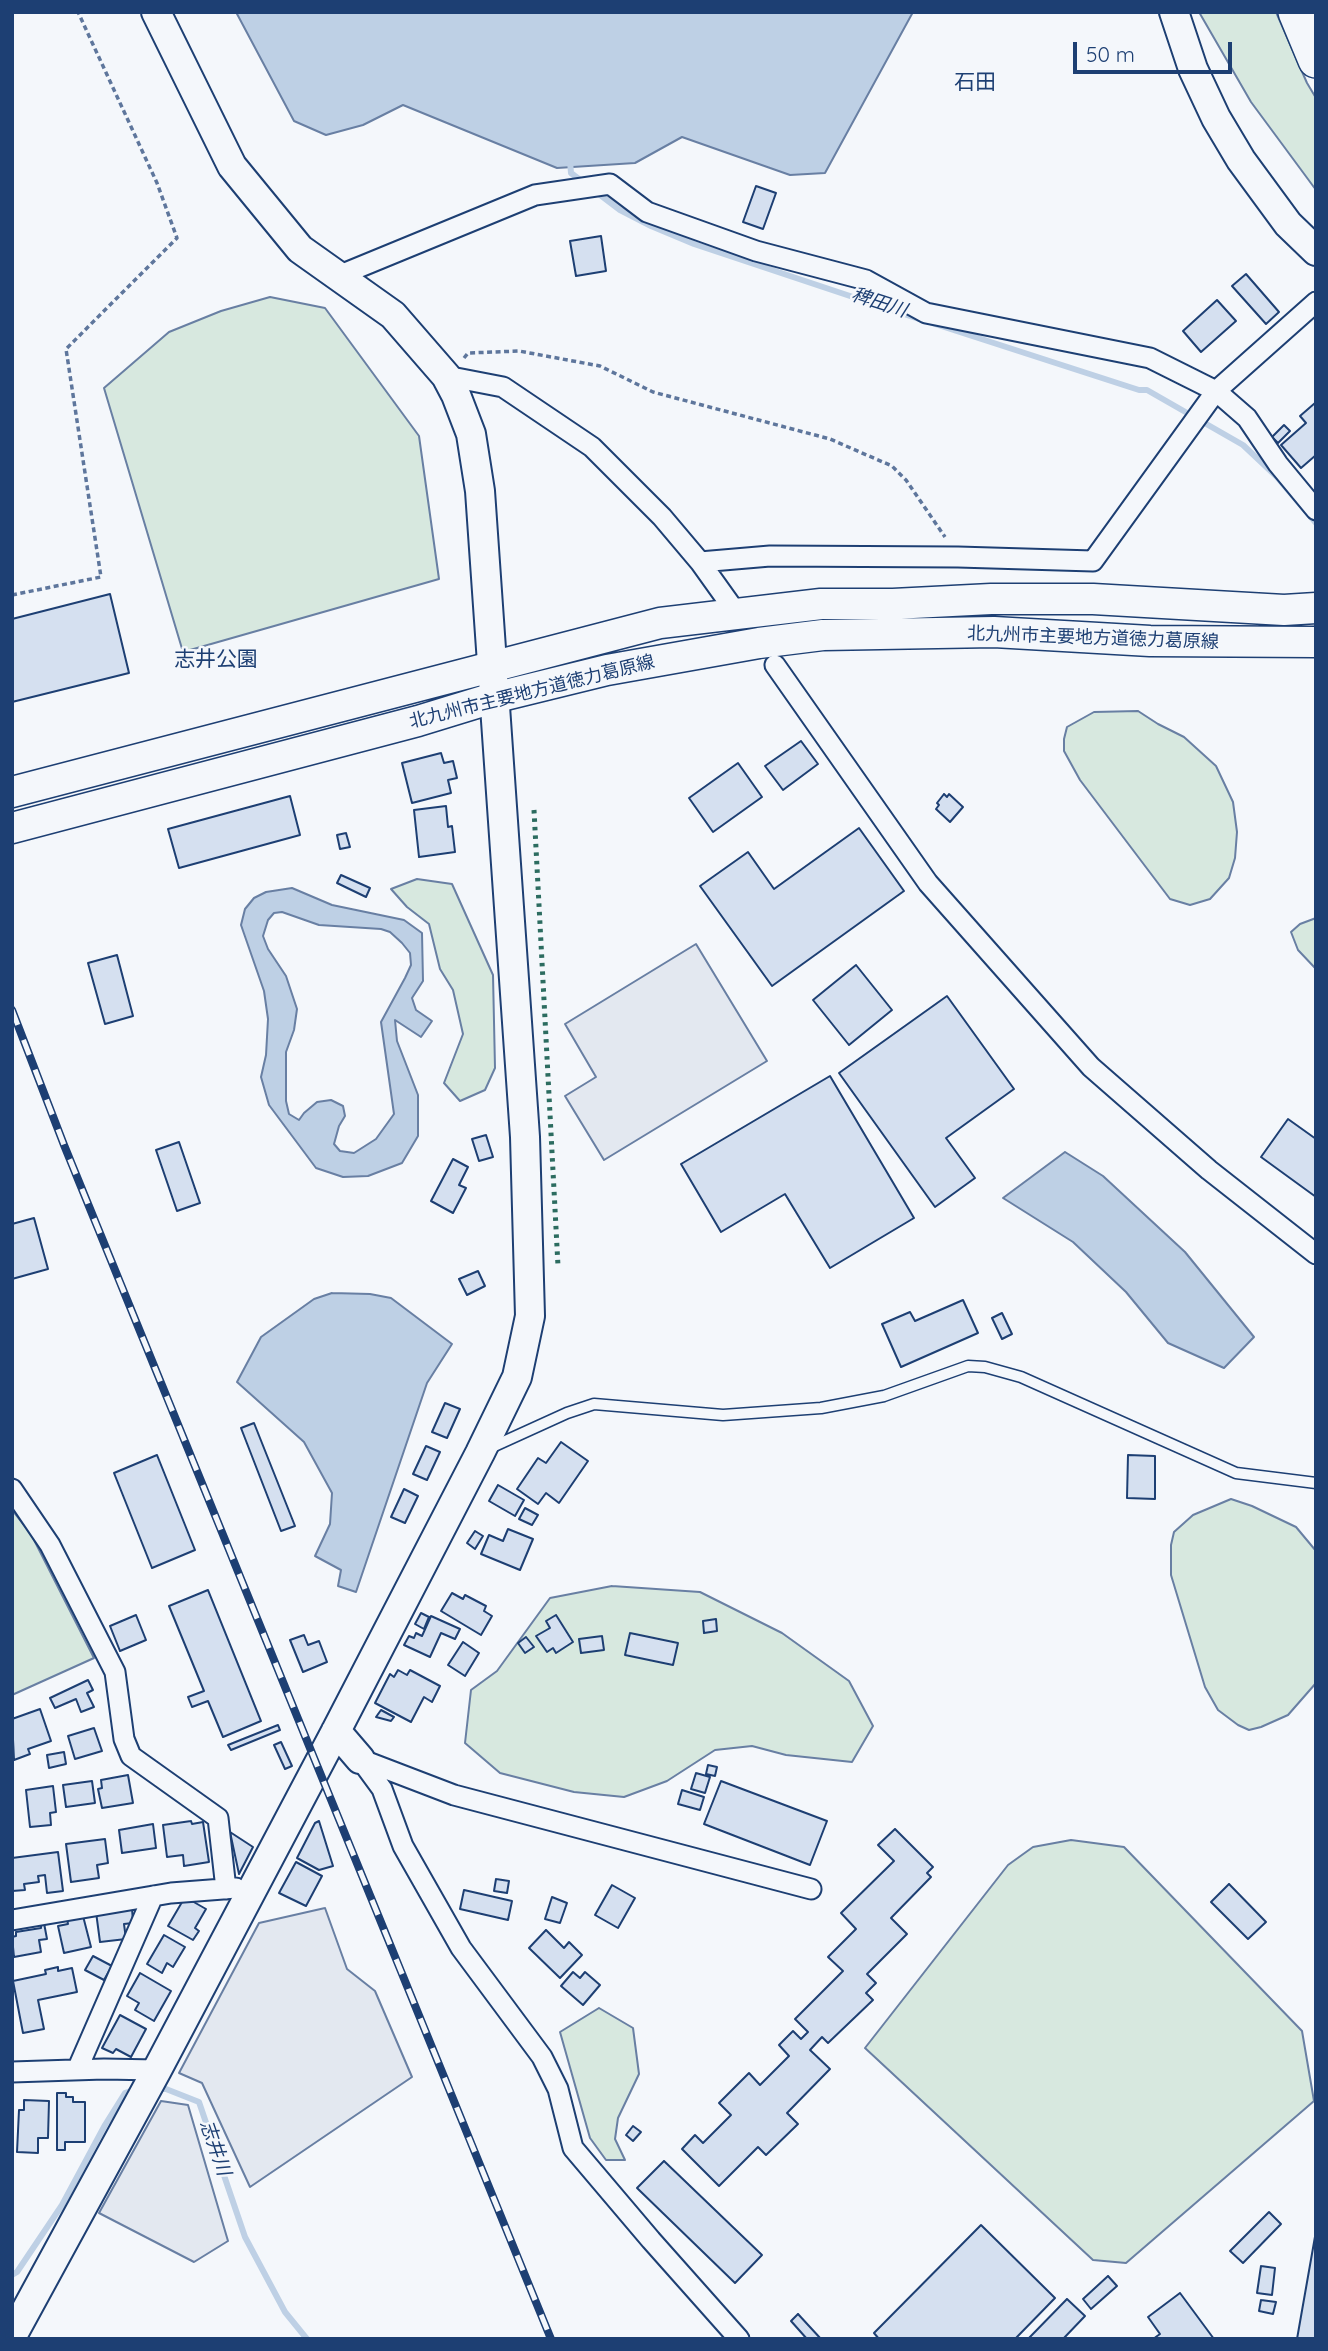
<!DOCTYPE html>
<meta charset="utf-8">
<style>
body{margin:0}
#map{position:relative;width:1328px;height:2351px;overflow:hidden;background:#f4f7fb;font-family:Quicksand,sans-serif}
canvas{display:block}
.frame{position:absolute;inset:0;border:14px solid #1d3f73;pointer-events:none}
.scale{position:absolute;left:1073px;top:42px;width:159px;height:32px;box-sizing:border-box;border:4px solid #1d3f73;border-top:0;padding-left:9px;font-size:21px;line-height:24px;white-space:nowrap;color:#1d3f73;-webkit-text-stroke:5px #f4f7fb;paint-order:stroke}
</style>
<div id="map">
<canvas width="1328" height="2351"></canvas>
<div class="frame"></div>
<div class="scale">50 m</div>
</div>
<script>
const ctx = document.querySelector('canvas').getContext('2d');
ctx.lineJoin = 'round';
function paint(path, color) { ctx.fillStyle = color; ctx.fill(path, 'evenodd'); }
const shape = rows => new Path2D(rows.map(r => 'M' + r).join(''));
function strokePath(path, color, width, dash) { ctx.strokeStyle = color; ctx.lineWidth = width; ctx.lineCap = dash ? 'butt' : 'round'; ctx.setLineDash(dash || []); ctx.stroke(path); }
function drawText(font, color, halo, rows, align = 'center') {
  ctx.font = font + ' Quicksand,"Noto Sans JP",sans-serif'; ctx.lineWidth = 5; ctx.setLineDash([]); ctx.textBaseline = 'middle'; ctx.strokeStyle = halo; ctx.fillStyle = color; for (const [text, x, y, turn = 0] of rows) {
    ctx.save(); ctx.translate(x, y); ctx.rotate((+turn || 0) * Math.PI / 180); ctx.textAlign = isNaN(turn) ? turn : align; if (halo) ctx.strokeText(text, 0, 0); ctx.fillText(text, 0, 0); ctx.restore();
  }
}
const green = shape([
 [1199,12,1276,12,1307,83,1316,98,1316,190,1251,102,1199,12],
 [270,297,325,308,419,436,439,579,183,652,104,388,169,332,221,311,270,297],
 [1138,711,1158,724,1184,737,1216,766,1233,802,1237,832,1235,858,1229,878,1210,899,1190,905,1170,899,1080,780,1064,751,1064,739,1067,727,1094,712,1138,711],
 [417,879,452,884,493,975,495,1068,485,1090,460,1101,444,1083,463,1034,453,990,440,969,429,924,407,907,391,889,417,879],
 [1316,918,1316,969,1298,950,1291,932,1300,924,1316,918],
 [1231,1499,1252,1506,1296,1527,1316,1551,1316,1683,1288,1715,1261,1727,1249,1730,1238,1725,1218,1710,1205,1687,1171,1575,1171,1545,1174,1532,1193,1515,1231,1499],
 [12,1510,31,1534,94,1658,12,1695,12,1510],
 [612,1586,700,1592,782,1633,849,1681,873,1726,852,1762,786,1755,752,1746,715,1750,667,1781,624,1797,574,1792,500,1773,465,1743,471,1690,497,1671,550,1598,612,1586],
 [1071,1840,1124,1847,1302,2031,1314,2101,1126,2263,1093,2260,865,2048,1008,1865,1033,1847,1071,1840],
 [599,2008,633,2028,639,2074,618,2118,615,2139,625,2160,606,2160,590,2138,560,2032,599,2008]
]);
paint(green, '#d7e8df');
strokePath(green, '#687fa3', 2);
const parking = shape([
 [696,944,767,1061,604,1160,565,1096,596,1077,565,1024,696,944],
 [325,1908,347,1969,375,1991,412,2077,250,2187,202,2083,179,2073,259,1923,325,1908],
 [161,2101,188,2105,228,2241,194,2262,99,2213,161,2101]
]);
paint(parking, '#e3e8f0');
strokePath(parking, '#687fa3', 2);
const water = shape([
 [236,12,913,12,825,173,790,175,682,137,635,163,557,168,403,105,363,125,326,135,294,121,236,12],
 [292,888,332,905,404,920,422,933,423,981,412,998,416,1010,432,1021,421,1037,395,1020,397,1041,418,1095,418,1136,402,1163,368,1176,343,1177,316,1168,269,1105,261,1077,266,1055,268,1019,264,991,241,925,245,909,254,898,266,892,292,888],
 [282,912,319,925,381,929,390,932,402,943,410,953,411,965,405,978,381,1022,394,1114,376,1139,354,1153,340,1151,334,1144,339,1126,345,1116,343,1106,331,1100,317,1102,304,1113,299,1120,289,1114,286,1101,286,1052,294,1030,297,1009,286,976,268,949,263,936,268,920,274,913,282,912],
 [1065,1152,1103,1176,1185,1252,1254,1337,1224,1368,1168,1343,1126,1292,1073,1242,1003,1198,1065,1152],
 [332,1293,370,1294,391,1298,452,1344,427,1383,356,1592,338,1586,341,1570,315,1556,330,1524,332,1493,304,1442,237,1382,261,1337,314,1299,332,1293]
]);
paint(water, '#bed0e5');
strokePath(water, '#687fa3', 2);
strokePath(shape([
 [570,161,571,173,584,183],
 [595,191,620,210,651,226,694,244,919,319],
 [932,323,1139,390,1147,390,1243,445,1277,477,1316,523],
 [154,2089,166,2089,199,2102,245,2237,285,2312,307,2339],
 [12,2275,17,2272,62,2205,105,2125,125,2093,136,2089]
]), '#bed0e5', 6);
const building = shape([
 [756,186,776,193,763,229,743,222,756,186],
 [601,236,606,271,576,276,570,241,601,236],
 [1246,274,1279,312,1266,324,1232,286,1246,274],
 [1217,300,1236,321,1201,352,1183,331,1217,300],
 [1315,403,1316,455,1301,468,1281,445,1306,423,1300,416,1315,403],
 [1284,425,1290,431,1278,443,1272,437,1284,425],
 [110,594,129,673,12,702,12,619,110,594],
 [801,741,818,764,783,790,765,766,801,741],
 [441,753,444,763,453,761,457,778,448,780,451,793,412,803,402,763,441,753],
 [738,763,762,797,713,832,689,798,738,763],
 [944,794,947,797,949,794,963,807,950,822,936,809,939,805,937,803,944,794],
 [290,796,300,835,179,868,168,829,290,796],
 [446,806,448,827,452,826,455,852,419,857,414,810,446,806],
 [859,828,904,891,772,986,700,886,748,852,774,889,859,828],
 [346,833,350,847,340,849,337,835,346,833],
 [341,875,370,888,366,897,337,883,341,875],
 [117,955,133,1016,105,1024,88,963,117,955],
 [856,965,892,1010,849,1045,813,1000,856,965],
 [947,996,1014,1089,946,1138,975,1178,935,1207,839,1073,947,996],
 [830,1076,914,1218,830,1268,785,1194,721,1232,681,1164,830,1076],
 [1288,1119,1316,1139,1316,1197,1261,1157,1288,1119],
 [486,1135,493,1157,479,1161,472,1139,486,1135],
 [179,1142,200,1203,177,1211,156,1150,179,1142],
 [453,1159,468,1167,459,1185,466,1188,453,1213,431,1201,453,1159],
 [34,1218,48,1269,12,1279,12,1224,34,1218],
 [478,1271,485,1286,467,1295,459,1279,478,1271],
 [963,1300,978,1333,901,1367,882,1324,910,1312,915,1321,963,1300],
 [1002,1313,1012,1334,1002,1339,992,1318,1002,1313],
 [445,1403,460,1409,447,1438,432,1432,445,1403],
 [254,1423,295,1526,281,1531,241,1428,254,1423],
 [561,1442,588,1461,559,1503,546,1493,538,1504,517,1489,538,1458,546,1463,561,1442],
 [426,1446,440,1452,427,1480,413,1474,426,1446],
 [157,1455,195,1550,152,1568,114,1473,157,1455],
 [1128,1455,1155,1456,1155,1499,1127,1498,1128,1455],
 [498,1485,524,1500,515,1516,489,1501,498,1485],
 [404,1489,418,1496,405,1523,391,1517,404,1489],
 [525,1508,538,1515,532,1525,519,1519,525,1508],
 [508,1529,533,1539,520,1570,481,1554,489,1535,503,1541,508,1529],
 [475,1531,483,1536,475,1549,467,1543,475,1531],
 [208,1590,261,1721,223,1737,208,1701,192,1707,188,1697,204,1691,169,1606,208,1590],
 [452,1593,463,1599,465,1595,486,1606,484,1611,492,1616,481,1635,441,1611,452,1593],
 [421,1613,429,1617,424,1629,415,1624,421,1613],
 [136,1615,146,1640,120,1651,110,1626,136,1615],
 [556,1615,573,1642,556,1653,553,1648,547,1652,536,1636,550,1628,546,1621,556,1615],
 [431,1616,460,1629,455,1639,441,1633,430,1657,404,1645,409,1636,414,1638,416,1633,422,1636,431,1616],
 [716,1619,717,1631,704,1633,703,1621,716,1619],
 [630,1633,678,1643,673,1665,625,1655,630,1633],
 [304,1635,308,1645,319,1641,327,1662,303,1672,290,1640,304,1635],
 [602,1636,604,1650,581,1653,579,1639,602,1636],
 [526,1637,534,1647,525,1653,518,1643,526,1637],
 [463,1642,479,1653,465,1676,448,1665,463,1642],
 [398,1670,407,1675,410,1670,440,1686,432,1702,424,1697,411,1722,375,1703,390,1674,394,1677,398,1670],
 [88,1680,93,1690,87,1693,94,1707,81,1712,76,1699,55,1708,50,1698,88,1680],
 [40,1709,51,1741,28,1749,30,1754,14,1760,12,1719,40,1709],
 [381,1710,394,1717,391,1721,376,1717,381,1710],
 [278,1725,280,1730,231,1750,228,1745,278,1725],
 [94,1728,102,1751,75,1759,68,1736,94,1728],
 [281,1742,292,1766,285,1769,274,1745,281,1742],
 [64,1752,66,1764,49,1768,47,1755,64,1752],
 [708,1765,717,1767,715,1776,706,1774,708,1765],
 [696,1773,710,1777,705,1793,691,1789,696,1773],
 [128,1775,133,1803,102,1808,98,1789,102,1788,101,1780,128,1775],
 [92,1781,95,1803,66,1807,63,1785,92,1781],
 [721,1781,827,1821,810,1865,704,1824,721,1781],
 [53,1786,56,1812,50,1813,51,1825,30,1827,26,1790,53,1786],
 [682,1790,704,1797,700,1810,678,1804,682,1790],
 [191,1821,192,1824,203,1822,209,1862,184,1866,183,1855,167,1857,163,1825,191,1821],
 [319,1821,333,1866,319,1870,297,1858,315,1823,319,1821],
 [153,1824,156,1848,122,1853,119,1830,153,1824],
 [895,1829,933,1867,927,1873,931,1877,891,1918,907,1934,867,1974,876,1983,866,1993,873,2000,828,2043,822,2037,810,2050,830,2069,787,2113,798,2124,766,2155,758,2147,719,2186,682,2149,695,2135,703,2143,731,2115,719,2103,749,2073,760,2085,789,2056,779,2045,793,2031,801,2039,808,2032,795,2019,843,1971,828,1957,856,1929,841,1913,894,1861,878,1845,895,1829],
 [230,1832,253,1847,239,1874,230,1832],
 [105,1839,108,1863,97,1865,99,1878,71,1882,66,1844,105,1839],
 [58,1852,63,1891,47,1893,45,1875,38,1876,39,1882,24,1884,25,1890,12,1891,12,1858,58,1852],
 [296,1862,322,1876,306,1906,279,1893,296,1862],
 [496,1879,509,1881,507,1893,494,1891,496,1879],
 [1229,1884,1266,1922,1248,1939,1211,1902,1229,1884],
 [612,1885,635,1898,618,1928,595,1915,612,1885],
 [464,1890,512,1901,508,1920,460,1909,464,1890],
 [185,1897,206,1909,195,1928,199,1931,193,1940,168,1926,185,1897],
 [552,1897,567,1903,560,1923,545,1919,552,1897],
 [132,1908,133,1923,124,1924,126,1939,100,1942,96,1912,132,1908],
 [83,1916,91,1947,64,1953,58,1926,68,1924,67,1919,83,1916],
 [44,1923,47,1939,39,1940,41,1952,14,1957,12,1937,16,1936,16,1932,41,1928,41,1924,44,1923],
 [546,1930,564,1948,569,1942,582,1955,560,1978,529,1948,546,1930],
 [164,1935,185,1947,173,1967,167,1963,162,1973,147,1964,164,1935],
 [93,1956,112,1966,104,1980,85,1970,93,1956],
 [58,1967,58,1971,72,1968,77,1992,38,2000,44,2029,23,2033,13,1981,46,1974,45,1970,58,1967],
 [573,1972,580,1978,585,1972,600,1985,583,2005,561,1986,573,1972],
 [140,1973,171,1991,154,2021,135,2010,139,2003,127,1996,140,1973],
 [120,2015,146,2029,131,2057,116,2049,113,2053,102,2048,120,2015],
 [57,2093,66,2093,66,2097,73,2097,73,2102,85,2102,85,2142,65,2142,65,2150,57,2150,57,2093],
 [24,2100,49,2101,48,2138,38,2138,38,2153,17,2152,19,2110,24,2110,24,2100],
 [633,2126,641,2132,633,2141,626,2135,633,2126],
 [664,2161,762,2255,735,2283,637,2188,664,2161],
 [1269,2212,1281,2224,1243,2263,1230,2251,1269,2212],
 [981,2225,1055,2298,1015,2339,879,2339,874,2333,981,2225],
 [1316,2231,1316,2339,1297,2339,1316,2231],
 [1261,2266,1275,2268,1272,2295,1257,2293,1261,2266],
 [1108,2276,1117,2286,1091,2309,1083,2299,1108,2276],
 [1180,2293,1214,2339,1153,2339,1160,2334,1148,2317,1180,2293],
 [1067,2299,1085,2316,1063,2339,1028,2339,1067,2299],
 [1261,2300,1276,2302,1273,2314,1259,2311,1261,2300],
 [798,2314,821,2339,807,2339,791,2321,798,2314]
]);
paint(building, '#d5e0f0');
strokePath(building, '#1d3f73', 2);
const lane = shape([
 [490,1448,567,1413,594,1404,723,1415,821,1408,884,1396,968,1366,985,1367,1021,1377,1236,1473,1316,1483]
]);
const street = shape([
 [338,276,535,195,610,184,647,212,756,251,866,280,926,313,1150,358,1216,391,1247,418,1278,464,1316,510],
 [446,376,503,387,592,447,662,517,700,562,730,604],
 [700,562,770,556,958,557,1093,561,1216,391,1316,302],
 [775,665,928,883,1091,1067,1209,1170,1316,1254],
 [12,1489,50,1545,115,1672,124,1739,131,1756,218,1818,226,1889],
 [360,1759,382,1789,403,1846,461,1948,542,2057,558,2089,573,2148,651,2240,739,2339],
 [360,1759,454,1795,811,1889],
 [12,1920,171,1893,236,1888],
 [77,2070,153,1896],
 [12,2072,104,2069,157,2070]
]);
const secondary = shape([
 [1174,12,1193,69,1216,118,1241,160,1288,224,1316,251],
 [336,1731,360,1759],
 [12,2336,157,2070,336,1731,480,1453,517,1377,530,1316,525,1137,480,491,471,434,456,395,446,376,393,315,300,249,232,166,156,12]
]);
const primary = shape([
 [12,792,660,623,821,604,893,604,991,599,1093,599,1284,610,1316,608],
 [12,828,418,721,493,698,607,670,759,643,823,635,994,632,1150,641,1316,642]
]);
const highway = shape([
 [1296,12,1316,60]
]);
strokePath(lane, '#1d3f73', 13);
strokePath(street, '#1d3f73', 23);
strokePath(secondary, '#1d3f73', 32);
strokePath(primary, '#1d3f73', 33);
strokePath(highway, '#1d3f73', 38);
strokePath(shape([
 [464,358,468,353,519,351,600,366,653,392,830,439,892,466,906,480,945,537],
 [12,595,101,577,66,349,177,238,157,183,78,12]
]), '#5e769c', 3.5, [5, 3.5]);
strokePath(lane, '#f4f7fb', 10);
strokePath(street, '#f4f7fb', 19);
strokePath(secondary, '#f4f7fb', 28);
strokePath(primary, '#f4f7fb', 30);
strokePath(highway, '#f4f7fb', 35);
const rail = shape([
 [12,1010,64,1145,551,2339]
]);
strokePath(rail, '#1d3f73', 8);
strokePath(rail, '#f4f7fb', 5, [16]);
strokePath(shape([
 [534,810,558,1266]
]), '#2c6c60', 5, [3.5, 5]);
drawText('18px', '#1d3f73', '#f4f7fb', [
 ["北九州市主要地方道徳力葛原線",1093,638,2],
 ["北九州市主要地方道徳力葛原線",532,692,-14]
]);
drawText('italic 19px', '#1d3f73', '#f4f7fb', [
 ["稗田川",879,303,18],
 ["志井川",215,2148,71]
]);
drawText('21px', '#1d3f73', '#f4f7fb', [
 ["石田",975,83],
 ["志井公園",216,660]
]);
</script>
